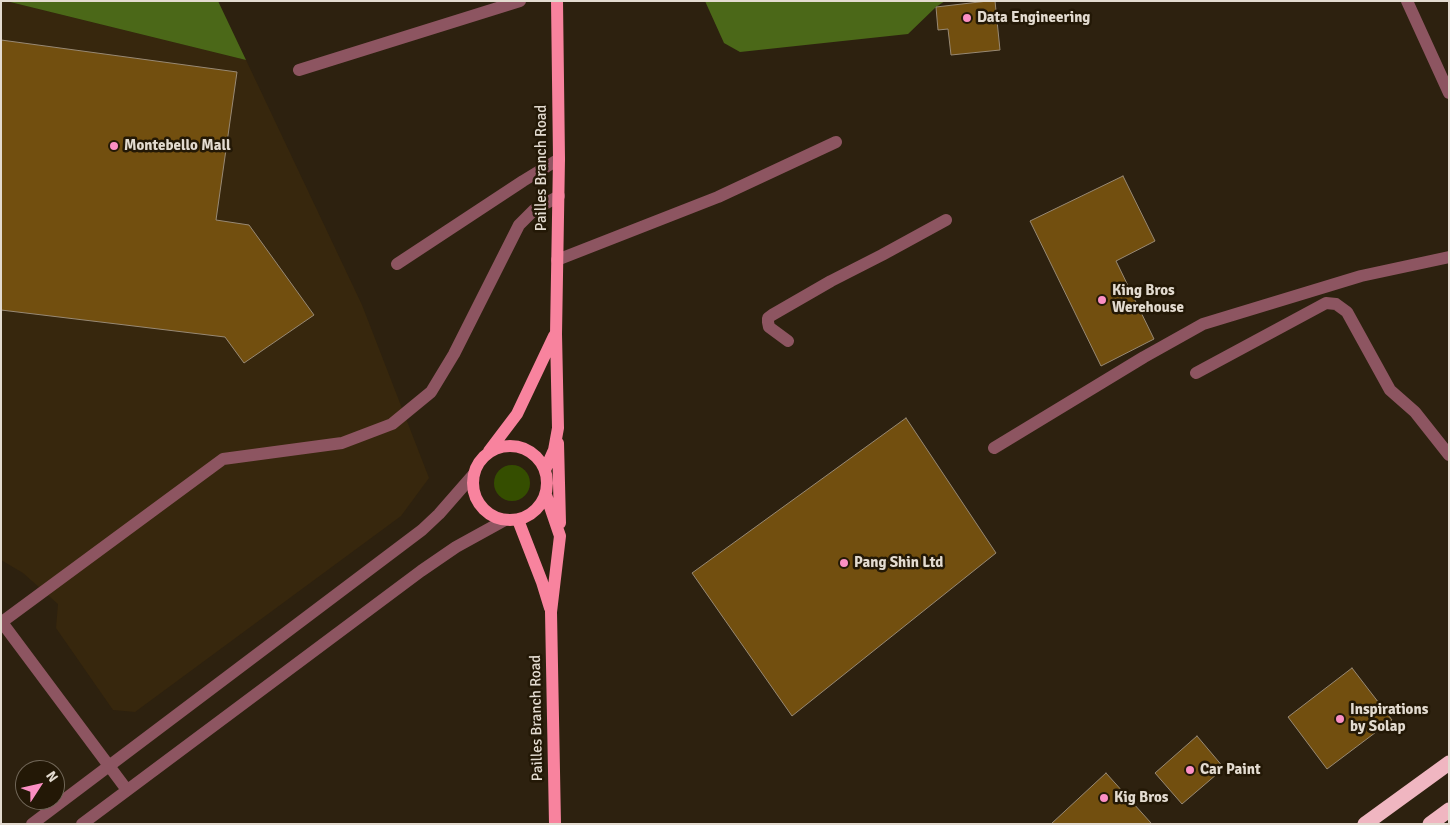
<!DOCTYPE html>
<style>
body{margin:0}
#map{position:relative;width:1450px;height:825px;overflow:hidden;background:#2d210f;font-family:Signika,sans-serif}
canvas{display:block}
.frame{position:absolute;inset:0;border:2px solid #e3dbd0;pointer-events:none}
.north{position:absolute;left:15px;top:760px;width:50px;height:50px;box-sizing:border-box;background:#231806;border:1px solid #706657;border-radius:50%;rotate:55deg;font-size:14px;font-weight:700;line-height:20px;text-align:center;color:#e3dbd0}
.north::after{content:'';display:block;margin:auto;width:18px;height:22px;background:#fb8fc3;clip-path:polygon(50% 0,100% 100%,50% 72%,0 100%)}
</style>
<div id="map">
<canvas width="1450" height="825"></canvas>
<div class="frame"></div>
<div class="north">N</div>
</div>
<script>
const ctx = document.querySelector('canvas').getContext('2d');
ctx.lineJoin = 'round';
function paint(path, color) { ctx.fillStyle = color; ctx.fill(path, 'evenodd'); }
const shape = rows => new Path2D(rows.map(r => 'M' + r).join(''));
function strokePath(path, color, width, dash) { ctx.strokeStyle = color; ctx.lineWidth = width; ctx.lineCap = dash ? 'butt' : 'round'; ctx.setLineDash(dash || []); ctx.stroke(path); }
function drawText(font, color, halo, rows, align = 'center') {
  ctx.font = font + ' Signika,sans-serif'; ctx.lineWidth = 5; ctx.setLineDash([]); ctx.textBaseline = 'middle'; ctx.strokeStyle = halo; ctx.fillStyle = color; for (const [text, x, y, turn = 0] of rows) {
    ctx.save(); ctx.translate(x, y); ctx.rotate((+turn || 0) * Math.PI / 180); ctx.textAlign = isNaN(turn) ? turn : align; if (halo) ctx.strokeText(text, 0, 0); ctx.fillText(text, 0, 0); ctx.restore();
  }
}
paint(shape([
 [1,1,6,1,246,60,362,305,429,478,401,516,135,712,113,710,56,628,58,604,23,573,1,560]
]), '#37270d');
paint(shape([
 '494 483a18 18 0 1 1 36 0a18 18 0 1 1-36 0Z'
]), '#354e00');
paint(shape([
 [6,1,218,1,246,60],
 [705,1,945,1,936,7,908,34,740,52,724,43]
]), '#4b6818');
const building = shape([
 [988,1,995,1,1000,50,951,55,948,29,938,30,936,7,988,1],
 [1,40,237,72,216,220,249,225,314,315,244,363,225,337,1,310,1,40],
 [1123,176,1155,241,1116,261,1154,339,1101,366,1030,221,1123,176],
 [906,418,996,553,792,716,692,573,906,418],
 [1352,668,1392,720,1327,769,1288,717,1352,668],
 [1197,736,1224,768,1182,804,1155,773,1197,736],
 [1106,773,1151,823,1150,824,1051,824,1106,773]
]);
paint(building, '#724f0f');
strokePath(building, '#988974', 1);
strokePath(shape([
 [1407,1,1449,93],
 [299,70,520,1],
 [557,260,718,197,836,142],
 [397,264,523,181,559,159],
 [788,341,769,327,768,322,768,318,772,315,831,281,882,255,946,220],
 [1196,373,1326,303,1336,304,1347,312,1390,390,1415,412,1449,455],
 [994,448,1144,357,1203,324,1361,276,1449,257],
 [1,621,127,790],
 [2,622,223,459,342,443,392,424,431,392,454,354,519,225,534,210,559,196],
 [32,824,422,530,439,514,474,474],
 [82,824,421,571,456,547,505,520]
]), '#8d5561', 12);
strokePath(shape([
 [558,443,560,523],
 '473 483a37 37 0 1 1 74 0a37 37 0 1 1-74 0Z',
 [489,451,517,414,554,336],
 [545,470,554,450,558,428,556,334,559,159,557,1],
 [546,495,560,536,551,612,555,824],
 [518,520,542,582,550,608]
]), '#f8839e', 12);
strokePath(shape([
 [1365,824,1449,763],
 [1430,824,1449,810]
]), '#f0b6c1', 15);
for (const [x, y, r, color] of [
 [967,18,5,"#fb8fc3"],
 [114,146,5,"#fb8fc3"],
 [1102,300,5,"#fb8fc3"],
 [844,563,5,"#fb8fc3"],
 [1340,719,5,"#fb8fc3"],
 [1190,770,5,"#fb8fc3"],
 [1104,798,5,"#fb8fc3"]
]) { const dot = new Path2D(); dot.arc(x, y, r, 0, 2 * Math.PI); ctx.fillStyle = color; ctx.fill(dot); strokePath(dot, '#231806', 2); }
drawText('bold 15px', '#e3dbd0', '#231806', [
 ["Data Engineering",977,18],
 ["Montebello Mall",124,146],
 ["King Bros",1112,291],
 ["Werehouse",1112,308],
 ["Pang Shin Ltd",854,563],
 ["Inspirations",1350,710],
 ["by Solap",1350,727],
 ["Car Paint",1200,770],
 ["Kig Bros",1114,798]
], 'left');
drawText('15px', '#e3dbd0', '#231806', [
 ["Pailles Branch Road",542,168,-90],
 ["Pailles Branch Road",537,718,-91]
]);
</script>
